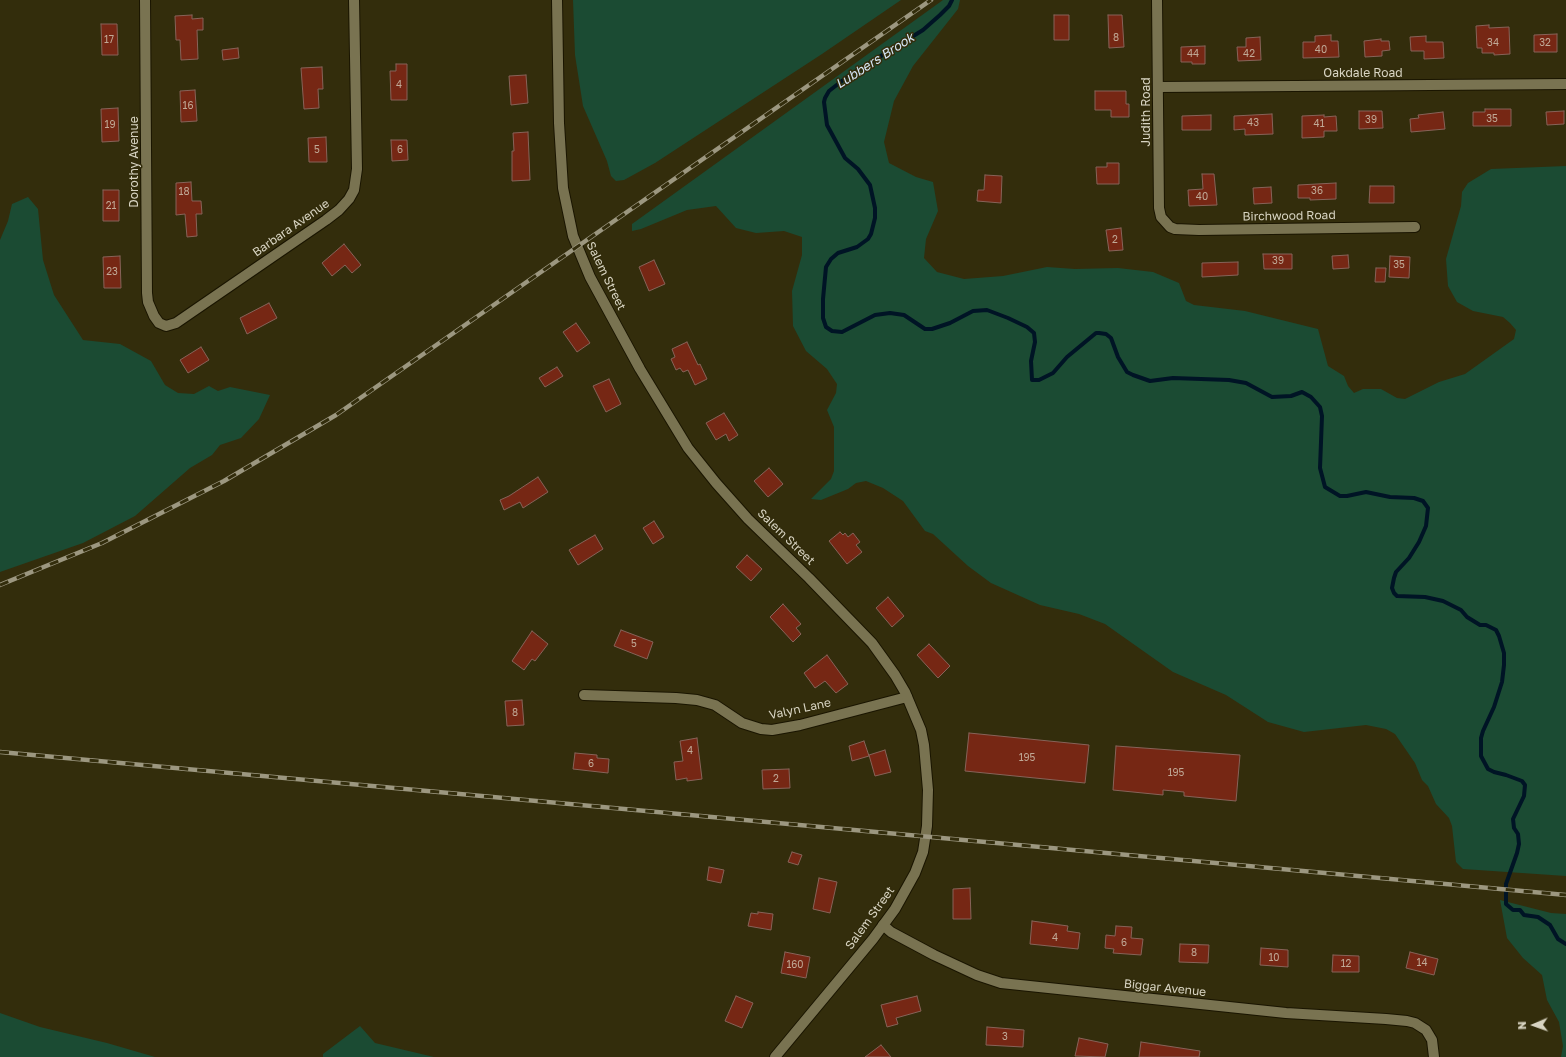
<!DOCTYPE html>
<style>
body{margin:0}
#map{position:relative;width:1566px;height:1057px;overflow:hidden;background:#332d0c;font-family:"Golos Text",sans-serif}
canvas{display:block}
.north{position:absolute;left:1514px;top:1005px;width:40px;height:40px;-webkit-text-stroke:3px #332d0c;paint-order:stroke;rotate:268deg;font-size:11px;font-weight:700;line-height:16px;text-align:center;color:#d8d4c2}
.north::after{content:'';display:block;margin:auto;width:14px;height:18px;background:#d8d4c2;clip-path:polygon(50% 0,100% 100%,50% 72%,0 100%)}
</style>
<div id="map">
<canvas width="1566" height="1057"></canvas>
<div class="north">N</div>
</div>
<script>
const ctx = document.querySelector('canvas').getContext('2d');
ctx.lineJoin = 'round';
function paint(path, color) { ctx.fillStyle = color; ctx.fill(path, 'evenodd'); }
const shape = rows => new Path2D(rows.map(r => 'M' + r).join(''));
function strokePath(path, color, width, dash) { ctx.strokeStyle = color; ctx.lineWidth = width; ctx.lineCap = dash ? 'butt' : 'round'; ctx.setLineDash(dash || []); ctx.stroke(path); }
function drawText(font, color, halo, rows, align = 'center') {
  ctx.font = font + ' "Golos Text",sans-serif'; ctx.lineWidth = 3; ctx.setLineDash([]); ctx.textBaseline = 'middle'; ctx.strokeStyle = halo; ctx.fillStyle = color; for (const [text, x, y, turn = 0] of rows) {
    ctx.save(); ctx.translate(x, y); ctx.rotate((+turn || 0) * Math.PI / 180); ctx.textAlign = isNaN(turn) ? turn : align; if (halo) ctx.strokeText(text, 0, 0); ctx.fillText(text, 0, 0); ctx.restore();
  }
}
paint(shape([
 [573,0,901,0,822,54,655,163,624,180,616,181,611,176,607,161,583,106,575,55],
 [943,0,960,0,958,9,913,66,894,101,884,142,889,163,916,177,933,182,938,211,926,239,924,258,937,272,964,279,1003,276,1047,267,1075,269,1118,268,1153,272,1179,283,1186,301,1194,305,1245,311,1318,329,1328,366,1344,376,1348,386,1354,393,1363,389,1381,389,1397,398,1405,399,1439,382,1465,374,1514,339,1516,330,1510,323,1503,317,1473,311,1457,302,1448,286,1446,259,1461,206,1462,192,1468,183,1491,169,1566,166,1566,876,1463,869,1456,862,1452,826,1449,818,1436,804,1428,786,1422,780,1415,763,1395,734,1386,729,1366,725,1304,732,1268,722,1226,695,1173,672,1105,624,1079,614,1040,605,991,583,968,566,933,534,925,531,903,501,883,488,866,481,856,483,848,489,821,500,811,499,831,479,834,471,834,427,827,410,836,393,837,384,827,369,806,351,793,326,792,291,802,255,802,237,784,231,756,233,736,228,716,206,687,210,641,229,632,231,632,224],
 [28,197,38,209,43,260,54,295,83,340,120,344,151,361,165,385,178,393,194,394,209,386,218,391,230,387,270,395,259,419,241,438,220,445,212,455,190,468,135,516,83,543,0,572,0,240,8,221,12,204],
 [1500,900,1551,913,1566,914,1566,1057,1561,1057,1563,1046,1559,1022,1547,1000,1542,975,1523,958,1507,938],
 [0,1013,40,1027,107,1043,155,1057,0,1057],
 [360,1026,375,1043,434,1057,323,1057,323,1054]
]), '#1b4b33');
strokePath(shape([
 [952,0,949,6,940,15,923,30,847,77,829,91,825,98,824,102,827,125,845,158,858,169,870,185,875,208,875,218,871,234,868,239,857,247,838,253,831,259,826,267,823,299,823,318,826,327,832,331,842,332,875,315,890,313,904,315,925,329,932,329,950,323,973,311,987,310,1008,318,1027,327,1034,333,1035,342,1031,361,1032,380,1039,380,1053,373,1067,357,1096,333,1099,333,1106,334,1111,338,1118,357,1127,372,1133,375,1150,381,1173,378,1229,380,1246,383,1272,397,1291,396,1302,392,1311,397,1320,407,1322,416,1320,468,1325,487,1340,496,1347,496,1366,492,1390,497,1414,498,1423,501,1428,508,1426,526,1419,542,1409,558,1396,572,1394,578,1392,588,1394,593,1397,596,1425,597,1443,601,1461,610,1467,617,1480,625,1486,625,1496,630,1499,636,1504,653,1504,665,1502,682,1494,707,1483,731,1481,738,1481,756,1488,769,1494,772,1506,775,1522,781,1525,785,1524,796,1513,819,1514,828,1518,834,1519,844,1517,853,1506,884,1506,904,1513,910,1520,910,1524,915,1538,917,1550,925,1558,939,1566,944]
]), '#001425', 4);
const building = shape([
 [192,15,192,19,203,18,203,30,197,30,198,59,181,60,180,40,176,40,175,16,192,15],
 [1054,15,1069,15,1069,40,1054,40,1054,15],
 [1108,15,1122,15,1124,47,1109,48,1108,15],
 [101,24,117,24,118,55,102,55,101,24],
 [1489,25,1489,28,1509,27,1510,54,1494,55,1494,53,1482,53,1482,48,1477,48,1476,26,1489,25],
 [1557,34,1557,52,1534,52,1534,35,1557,34],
 [1331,35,1331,41,1338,41,1339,57,1303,58,1303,42,1315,42,1315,36,1331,35],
 [1426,36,1426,42,1443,42,1444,58,1424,59,1424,51,1411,51,1410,37,1426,36],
 [1260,37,1261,60,1238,61,1237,47,1246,47,1246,38,1260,37],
 [1381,39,1381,41,1389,41,1390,50,1382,51,1382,56,1365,57,1364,41,1381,39],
 [1205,46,1205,64,1192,64,1192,62,1181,62,1181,47,1205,46],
 [238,48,239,58,223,60,222,50,238,48],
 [396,64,407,64,407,100,391,100,390,71,396,71,396,64],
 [322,67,323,89,318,89,319,108,304,109,301,68,322,67],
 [526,75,528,103,511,105,509,76,526,75],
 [195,90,197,121,181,122,180,91,195,90],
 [1095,91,1126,91,1126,104,1129,104,1129,117,1111,117,1111,110,1095,110,1095,91],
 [118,108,119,141,102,142,101,109,118,108],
 [1485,109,1511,109,1511,126,1473,126,1473,112,1485,112,1485,109],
 [1359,111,1382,111,1383,128,1359,129,1359,111],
 [1564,111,1564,124,1547,125,1546,112,1564,111],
 [1443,112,1445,129,1411,132,1410,119,1419,118,1418,115,1443,112],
 [1272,114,1273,134,1245,135,1245,129,1234,130,1234,116,1272,114],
 [1211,115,1211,130,1182,130,1182,116,1211,115],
 [1324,115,1324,117,1336,116,1337,131,1324,131,1324,137,1302,138,1302,116,1324,115],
 [528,132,530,180,512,181,512,151,514,151,513,133,528,132],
 [326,137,327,162,309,162,308,138,326,137],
 [391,140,407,140,408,160,392,161,391,140],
 [1107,163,1119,163,1119,184,1097,184,1096,167,1107,167,1107,163],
 [1202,174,1214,174,1217,205,1189,206,1188,190,1203,189,1202,174],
 [985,175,1002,176,1001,203,977,201,978,190,984,190,985,175],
 [191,182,192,201,201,201,202,214,196,214,197,236,187,237,185,214,176,215,176,183,191,182],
 [1336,183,1336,199,1310,200,1310,198,1298,198,1298,185,1336,183],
 [1370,186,1394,186,1394,203,1369,203,1370,186],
 [1271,187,1272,203,1254,204,1253,188,1271,187],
 [103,190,119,190,119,221,103,221,103,190],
 [1121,228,1123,250,1109,251,1106,230,1121,228],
 [344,244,361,265,352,273,345,265,332,276,322,263,344,244],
 [1263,254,1292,254,1292,269,1264,269,1263,254],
 [1348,255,1349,268,1333,269,1332,256,1348,255],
 [120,256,121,288,104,288,103,257,120,256],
 [1390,256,1410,257,1409,278,1389,277,1390,256],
 [654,260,665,284,649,291,639,267,654,260],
 [1238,262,1238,275,1202,277,1202,263,1238,262],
 [1376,268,1386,268,1385,282,1375,282,1376,268],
 [269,303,277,318,247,334,240,318,269,303],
 [576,323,590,343,577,352,563,332,576,323],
 [687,342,698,365,700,364,707,379,695,385,688,370,683,372,680,368,676,370,671,359,675,357,672,349,687,342],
 [201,347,209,360,188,373,180,360,201,347],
 [557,367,563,376,545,387,539,378,557,367],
 [609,379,621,404,606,412,593,386,609,379],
 [724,413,738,435,729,441,726,434,716,440,706,423,724,413],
 [769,468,783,484,768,497,754,481,769,468],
 [538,477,548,492,523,508,520,502,504,510,500,500,509,496,538,477],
 [654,521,664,537,653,544,643,528,654,521],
 [840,532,843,535,845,533,848,537,853,533,860,542,856,545,862,552,847,564,829,541,840,532],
 [595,535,603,549,578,565,569,550,595,535],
 [747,555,762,569,751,581,736,567,747,555],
 [888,597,904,616,892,627,876,608,888,597],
 [783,604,801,624,796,628,801,634,793,642,770,617,783,604],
 [621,630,653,642,647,659,614,646,621,630],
 [532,631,548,644,535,661,532,659,524,670,512,661,532,631],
 [929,644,950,666,938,678,917,655,929,644],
 [827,655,848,684,836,693,825,681,815,688,804,673,827,655],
 [522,700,524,725,507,726,505,701,522,700],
 [969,733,1089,745,1085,783,965,771,969,733],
 [697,738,702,779,687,781,687,778,676,780,674,762,683,761,680,741,697,738],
 [864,741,869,756,852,761,849,746,864,741],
 [1116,746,1240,755,1236,801,1184,796,1184,792,1163,790,1163,795,1113,790,1116,746],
 [885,750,891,772,875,776,869,755,885,750],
 [575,753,597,755,597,758,609,759,608,773,573,769,575,753],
 [789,769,790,788,763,789,762,770,789,769],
 [792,852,802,855,798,865,788,862,792,852],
 [709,867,724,870,721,883,707,880,709,867],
 [819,878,837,882,830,913,813,909,819,878],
 [970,888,971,919,953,919,953,889,970,888],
 [758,912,773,914,771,930,748,926,751,913,758,914,758,912],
 [1032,921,1068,926,1067,931,1080,933,1078,949,1030,944,1032,921],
 [1116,926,1132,927,1131,938,1143,939,1141,955,1113,953,1114,949,1105,948,1106,935,1115,936,1116,926],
 [1180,944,1209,945,1208,963,1179,962,1180,944],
 [1261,948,1288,950,1288,967,1260,965,1261,948],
 [785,952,810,957,806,978,781,973,785,952],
 [1410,952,1438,959,1434,975,1406,968,1410,952],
 [1333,955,1359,956,1359,972,1332,972,1333,955],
 [736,996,753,1003,742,1028,725,1021,736,996],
 [917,996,921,1011,896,1018,898,1024,887,1027,881,1005,917,996],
 [987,1027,1024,1030,1023,1047,986,1045,987,1027],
 [1079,1038,1108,1044,1105,1057,1075,1056,1079,1038],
 [1141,1042,1200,1051,1199,1057,1139,1057,1141,1042],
 [881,1045,891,1057,865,1057,881,1045]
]);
paint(building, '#762714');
strokePath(building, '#876359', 1);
const street = shape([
 [145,0,147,293,148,302,154,316,159,323,166,326,176,323,326,220,339,210,349,199,354,190,357,169,354,0],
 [1157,0,1159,208,1161,217,1170,227,1175,229,1199,230,1415,227],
 [1159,87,1566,84],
 [584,695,676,698,697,700,715,705,742,723,761,729,772,730,800,725,907,697],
 [883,925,891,932,934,955,977,975,1001,983,1286,1013,1386,1019,1407,1021,1415,1023,1426,1030,1432,1040,1434,1057]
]);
const secondary = shape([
 [557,0,559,123,563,188,573,236,590,277,640,369,688,448,716,483,748,519,809,578,872,643,895,675,905,692,921,730,924,745,928,790,927,826,923,852,915,873,895,909,873,939,775,1057]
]);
strokePath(street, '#1a1500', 12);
strokePath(secondary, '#1a1500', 12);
strokePath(street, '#797351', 10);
strokePath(secondary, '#797351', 10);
const rail = shape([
 [0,585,102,543,224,481,336,415,931,0],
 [0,752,1566,895]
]);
strokePath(rail, '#9c9780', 4.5);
strokePath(rail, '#332d0c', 3, [9]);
drawText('10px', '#c0a996', null, [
 ["8",1116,38],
 ["17",109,40],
 ["34",1493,43],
 ["32",1545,43],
 ["40",1321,50],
 ["44",1193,54],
 ["42",1249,54],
 ["4",399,85],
 ["16",188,106],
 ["35",1492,119],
 ["39",1371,120],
 ["43",1253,123],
 ["41",1319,124],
 ["19",110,125],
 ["5",317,150],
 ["6",400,150],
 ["36",1317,191],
 ["18",184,192],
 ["40",1202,197],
 ["21",111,206],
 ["2",1115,240],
 ["39",1278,261],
 ["35",1399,265],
 ["23",112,272],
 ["5",634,644],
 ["8",515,713],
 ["4",690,751],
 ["195",1027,758],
 ["6",591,764],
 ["195",1176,773],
 ["2",776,779],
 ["4",1055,938],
 ["6",1124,943],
 ["8",1194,953],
 ["10",1274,958],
 ["14",1422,963],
 ["12",1346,964],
 ["160",795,965],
 ["3",1005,1037]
]);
drawText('12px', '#d8d4c2', '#332d0c', [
 ["Oakdale Road",1363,73],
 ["Judith Road",1146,112,-90],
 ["Dorothy Avenue",134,162,-90],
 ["Birchwood Road",1289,216,-1],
 ["Barbara Avenue",291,228,-35],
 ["Salem Street",606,276,64],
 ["Salem Street",786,537,44],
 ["Valyn Lane",800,709,-12],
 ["Salem Street",870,918,-54],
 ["Biggar Avenue",1165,988,6]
]);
drawText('italic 13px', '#d5e7f7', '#332d0c', [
 ["Lubbers Brook",875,61,-33]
]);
</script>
